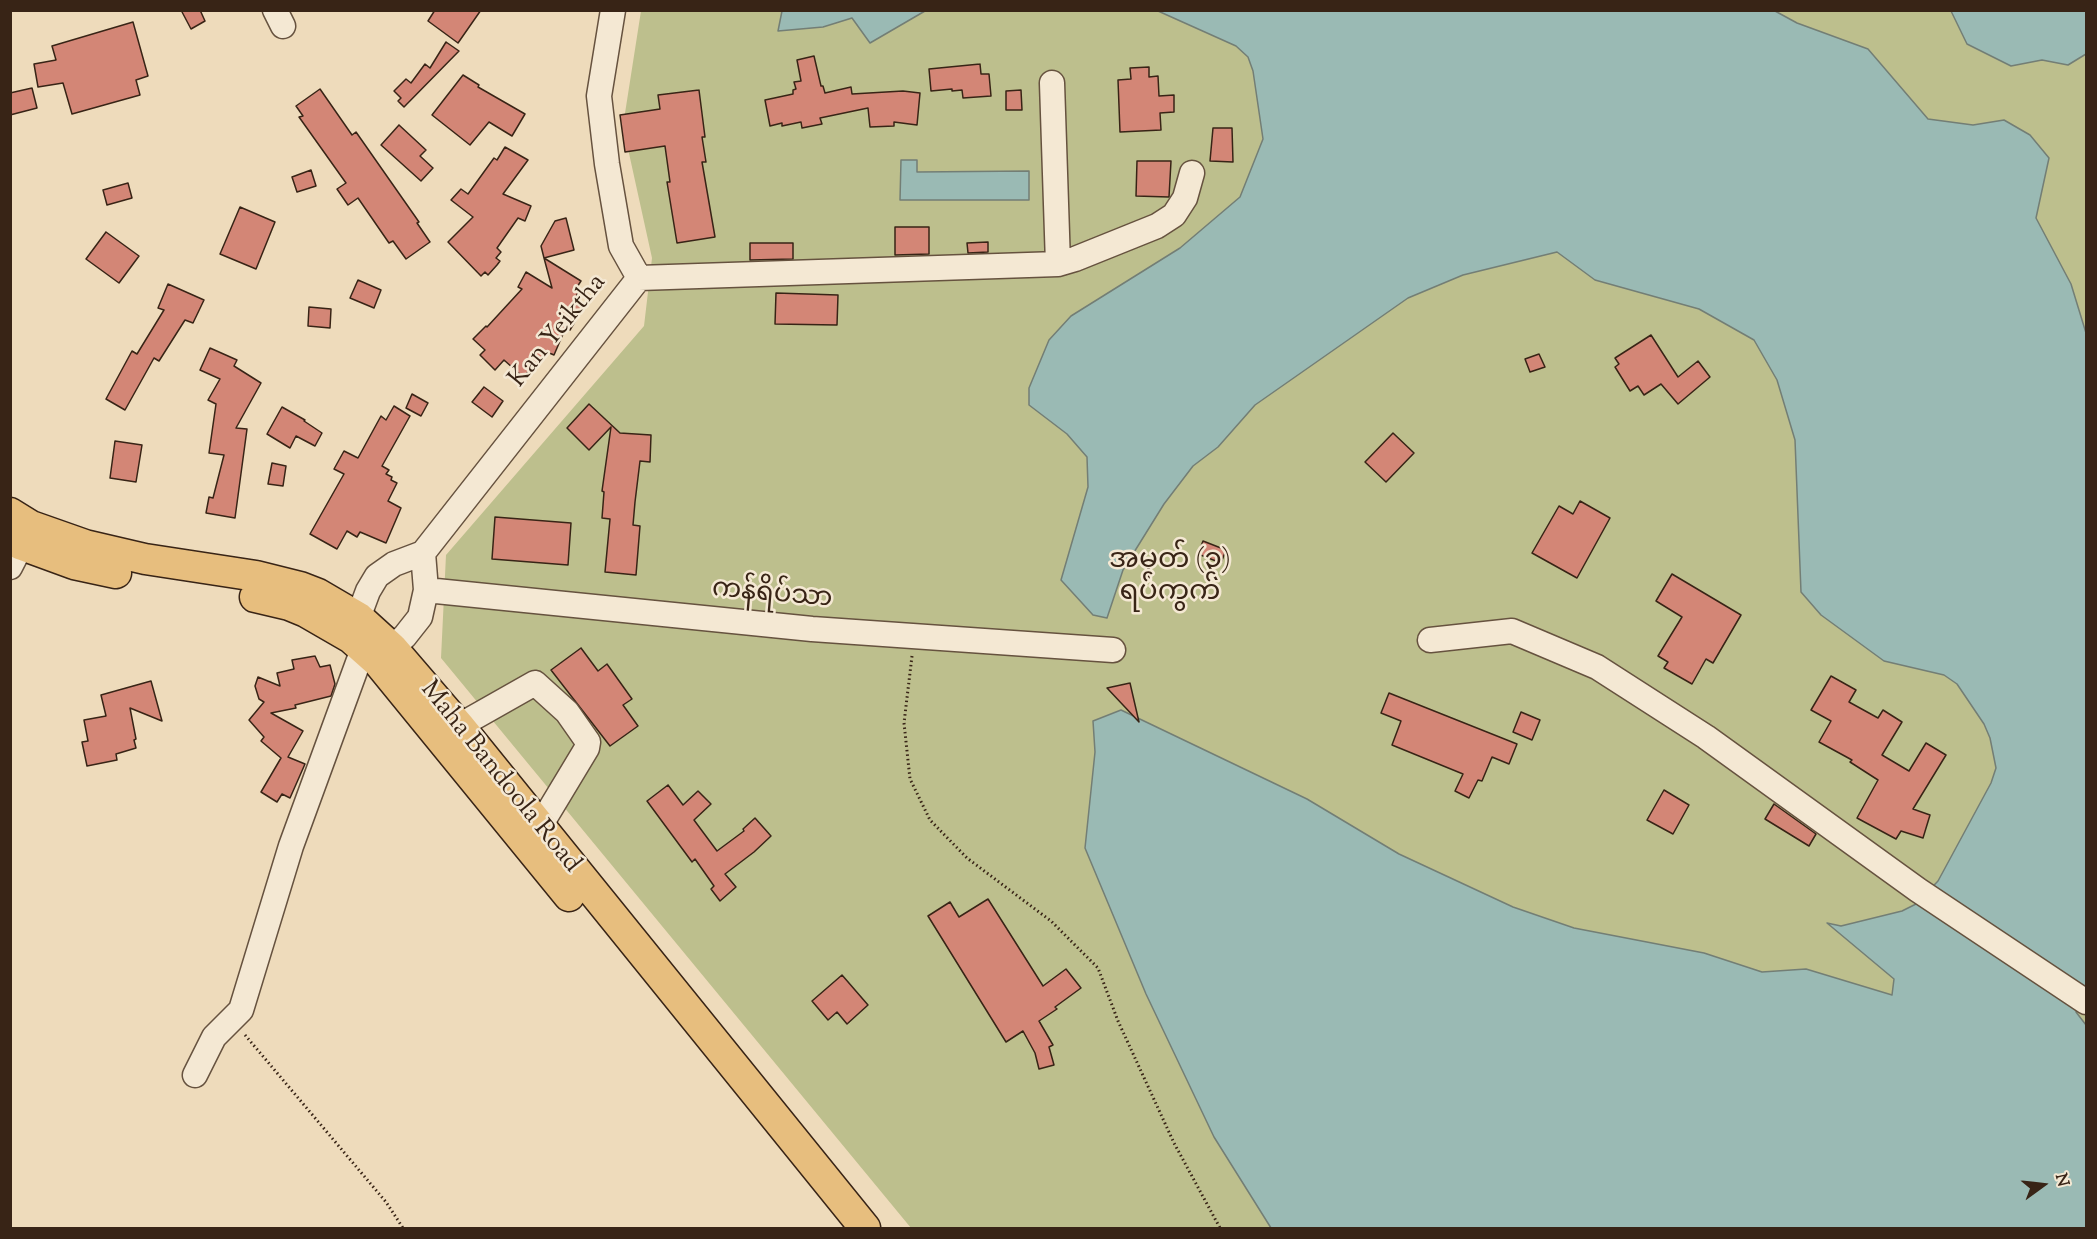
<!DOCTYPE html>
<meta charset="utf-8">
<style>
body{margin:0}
#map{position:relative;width:2097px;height:1239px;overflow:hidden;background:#eedbbb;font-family:"Sorts Mill Goudy",serif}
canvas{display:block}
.frame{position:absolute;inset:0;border:12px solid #382416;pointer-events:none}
.north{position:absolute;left:2013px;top:1155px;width:60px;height:60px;-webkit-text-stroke:4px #f4e8d3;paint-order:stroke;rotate:75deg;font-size:16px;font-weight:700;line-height:24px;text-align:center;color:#382416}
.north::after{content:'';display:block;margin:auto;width:21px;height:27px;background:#382416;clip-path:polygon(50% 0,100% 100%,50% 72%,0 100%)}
</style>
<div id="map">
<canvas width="2097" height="1239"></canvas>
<div class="frame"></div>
<div class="north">N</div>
</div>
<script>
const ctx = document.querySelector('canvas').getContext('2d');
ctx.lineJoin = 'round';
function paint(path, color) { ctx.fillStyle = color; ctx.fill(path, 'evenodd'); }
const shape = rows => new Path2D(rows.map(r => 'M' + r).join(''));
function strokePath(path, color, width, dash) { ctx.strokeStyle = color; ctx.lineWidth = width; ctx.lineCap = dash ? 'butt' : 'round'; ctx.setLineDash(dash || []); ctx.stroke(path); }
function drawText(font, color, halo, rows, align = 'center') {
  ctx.font = font + ' "Sorts Mill Goudy","Noto Sans Myanmar",serif'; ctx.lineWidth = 5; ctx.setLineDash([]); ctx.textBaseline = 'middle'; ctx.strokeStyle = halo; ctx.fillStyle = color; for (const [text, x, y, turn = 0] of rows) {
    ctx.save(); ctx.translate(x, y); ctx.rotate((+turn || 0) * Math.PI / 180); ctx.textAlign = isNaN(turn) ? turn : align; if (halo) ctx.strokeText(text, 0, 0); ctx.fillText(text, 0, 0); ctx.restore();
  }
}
paint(shape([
 [641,11,2086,11,2086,1228,911,1228,441,658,446,555,644,326,652,258,623,126]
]), '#bdbf8d');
const water = shape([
 [782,11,782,10,925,11,870,43,852,18,823,27,778,31,782,11],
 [1158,11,1775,11,1797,23,1868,49,1928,119,1973,125,2004,120,2030,135,2049,158,2036,218,2071,284,2086,333,2086,992,2080,998,2076,1012,2086,1025,2086,1228,1271,1228,1214,1137,1146,994,1085,848,1095,752,1093,721,1121,710,1307,799,1399,854,1513,907,1574,928,1704,953,1762,972,1806,969,1892,995,1894,979,1827,923,1841,926,1902,911,1916,904,1938,881,1991,783,1996,768,1990,738,1984,724,1957,684,1944,675,1884,661,1821,615,1801,592,1795,440,1777,380,1754,340,1699,309,1595,280,1557,252,1463,275,1408,298,1255,405,1218,447,1193,466,1164,504,1123,570,1107,618,1093,615,1061,580,1088,487,1087,457,1067,434,1029,405,1029,388,1049,340,1071,316,1180,248,1240,197,1263,139,1253,71,1248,57,1236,46,1158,11],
 [1951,11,2086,11,2086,54,2068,65,2042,60,2011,66,1967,44,1951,11],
 [901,160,917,160,917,172,1029,171,1029,200,900,200,901,160]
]);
paint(water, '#9abab4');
strokePath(water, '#737e75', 1.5);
const building = shape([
 [181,10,200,10,205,21,191,29,181,10],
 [435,10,481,10,458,43,428,21,435,10],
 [133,22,148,76,136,80,140,95,72,114,63,83,38,87,34,64,56,60,52,46,133,22],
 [446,42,459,51,404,107,398,101,401,98,394,91,406,79,411,83,425,64,430,68,446,42],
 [814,56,821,86,823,86,825,93,851,87,852,94,903,91,920,93,917,125,894,122,894,126,870,127,868,108,820,118,822,124,802,128,801,122,782,126,782,123,770,126,765,100,793,94,793,90,796,89,794,82,801,81,797,60,814,56],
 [980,64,981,74,989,74,991,96,963,98,962,90,952,91,952,89,931,91,929,69,980,64],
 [1149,67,1149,77,1158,76,1159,96,1174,95,1174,112,1160,113,1161,130,1120,132,1118,80,1131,79,1130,68,1149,67],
 [463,75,479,85,478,87,525,114,512,136,489,122,470,145,432,115,463,75],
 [32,88,37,108,10,115,10,93,32,88],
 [320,89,352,135,356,132,419,222,417,223,430,242,406,259,393,241,389,243,358,198,348,205,337,189,346,183,299,117,303,116,296,106,320,89],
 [699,90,705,137,702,137,706,162,702,162,715,237,677,243,667,182,670,182,665,146,625,152,620,115,660,109,658,95,699,90],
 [1021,90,1022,110,1006,110,1006,91,1021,90],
 [399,125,426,150,420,156,433,168,421,181,381,145,399,125],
 [1213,128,1232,128,1233,162,1210,161,1213,128],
 [505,147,528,160,503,194,531,206,525,221,518,218,497,248,501,252,496,258,500,261,497,265,488,275,485,272,481,276,448,242,473,217,451,200,461,189,468,194,494,158,497,160,505,147],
 [1137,161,1171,161,1169,197,1136,196,1137,161],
 [311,170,316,186,297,192,292,177,311,170],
 [128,183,132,198,107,205,103,190,128,183],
 [240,207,275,222,256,269,220,254,240,207],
 [566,218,574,250,544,258,541,246,555,221,566,218],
 [895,227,929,227,929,254,895,255,895,227],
 [106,232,139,256,119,283,86,259,106,232],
 [988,242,988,252,968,253,967,243,988,242],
 [750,243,793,243,793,259,750,260,750,243],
 [544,258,581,281,577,287,580,289,573,302,583,308,570,330,566,327,554,355,547,352,523,377,504,360,495,370,480,355,485,350,473,339,486,326,487,327,522,289,518,287,526,272,552,288,544,258],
 [358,280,381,290,374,308,350,298,358,280],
 [168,284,204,300,193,323,185,320,159,361,154,358,125,410,106,399,132,351,137,354,164,310,158,308,168,284],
 [776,293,838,295,837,325,775,324,776,293],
 [309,307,331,309,330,328,308,326,309,307],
 [1651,335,1678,377,1698,361,1710,377,1678,404,1661,384,1644,395,1638,386,1630,391,1615,367,1619,364,1615,358,1651,335],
 [210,348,237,360,234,366,261,383,236,428,247,429,235,518,206,513,209,497,213,498,224,455,209,453,216,404,208,400,220,379,200,370,210,348],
 [1539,354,1545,367,1530,372,1525,359,1539,354],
 [484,387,503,401,492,417,472,402,484,387],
 [412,394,428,403,421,416,406,408,412,394],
 [589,404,620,433,651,435,650,462,640,461,635,502,633,525,640,526,636,575,605,572,610,519,602,518,604,492,602,491,611,427,589,450,567,428,589,404],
 [394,406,410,416,382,466,389,470,386,474,392,477,391,480,397,483,388,501,401,508,386,543,360,532,357,537,347,531,337,549,310,534,344,474,334,469,344,451,358,458,381,416,386,420,394,406],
 [282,407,305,420,304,421,322,433,315,446,296,436,290,448,267,434,282,407],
 [1393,433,1414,453,1386,482,1365,462,1393,433],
 [115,441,142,445,136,482,110,478,115,441],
 [272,463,286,466,283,486,268,484,272,463],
 [1580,501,1610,518,1577,578,1532,553,1559,506,1573,514,1580,501],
 [495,517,571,523,568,565,492,559,495,517],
 [1203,541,1226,550,1221,563,1198,554,1203,541],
 [1672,574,1741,615,1713,663,1706,659,1692,684,1664,668,1668,662,1658,656,1682,617,1656,601,1672,574],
 [581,648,598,671,607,664,632,699,623,705,638,726,610,746,551,670,581,648],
 [315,656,320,667,330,665,335,684,331,696,295,705,296,708,271,713,303,731,288,757,305,764,290,798,282,794,277,802,261,792,281,758,261,741,264,737,249,720,264,702,259,699,255,686,258,677,280,686,277,673,294,669,292,660,315,656],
 [1831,676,1856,690,1849,702,1878,718,1883,710,1902,722,1882,755,1909,771,1926,743,1946,755,1913,809,1930,815,1923,838,1901,831,1896,839,1857,818,1878,780,1850,762,1852,760,1819,742,1831,721,1811,710,1831,676],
 [151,681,162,721,130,708,136,739,134,740,136,748,116,754,117,760,87,766,82,742,88,741,84,720,106,716,101,695,151,681],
 [1130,683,1139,722,1107,688,1130,683],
 [1389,693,1517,744,1509,764,1492,757,1482,781,1478,780,1469,798,1455,791,1463,774,1392,745,1401,721,1381,713,1389,693],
 [1521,712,1540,720,1532,740,1513,732,1521,712],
 [668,785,683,805,698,791,711,804,694,820,717,851,744,831,743,829,755,818,771,836,754,852,725,874,736,887,720,901,711,889,714,886,695,859,692,862,647,801,668,785],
 [1664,790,1689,805,1673,834,1647,820,1664,790],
 [1774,804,1816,834,1809,846,1765,819,1774,804],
 [988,899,1043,986,1066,969,1081,988,1055,1007,1057,1009,1039,1021,1053,1045,1049,1047,1054,1065,1039,1069,1035,1053,1023,1031,1006,1042,928,916,950,902,959,917,988,899],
 [842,975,868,1005,847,1024,837,1012,828,1020,812,1001,842,975]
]);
paint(building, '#d38676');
strokePath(building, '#382416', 1.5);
const minor = shape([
 [275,10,283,26],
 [1058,264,1075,259,1157,226,1174,215,1185,198,1192,173],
 [639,278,1058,264,1052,83],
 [423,553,639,278,621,246,607,164,599,96,613,10],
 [10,567,29,530],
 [426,590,812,629,1113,650],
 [352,634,368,591,377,576,394,564,423,553],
 [1430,640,1512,631,1597,667,1706,737,1918,890,2086,1002],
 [380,660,405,636,420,617,426,590,423,553],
 [459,726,535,683,567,712,588,742,587,748,540,826],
 [195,1075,214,1037,241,1010,291,846,363,649,372,637]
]);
const major = shape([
 [10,513,31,526,85,545,145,559,256,576,300,587,318,594,359,618,392,648,459,726,865,1228],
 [10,539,22,545,74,564,116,573],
 [255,597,289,605,306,612,351,638,378,662,569,896]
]);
strokePath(minor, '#66523f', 27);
strokePath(major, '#382416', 33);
strokePath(shape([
 [912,656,904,723,910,779,930,820,967,858,1051,921,1098,968,1118,1021,1174,1143,1220,1228],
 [245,1035,386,1202,403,1228]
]), '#382416', 3, [1.5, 3]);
strokePath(minor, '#f4e8d3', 24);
strokePath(major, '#e7be7e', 30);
drawText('26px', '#382416', '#f4e8d3', [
 ["Kan Yeiktha",559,332,-51],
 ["ကန်ရိပ်သာ",772,596,5],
 ["Maha Bandoola Road",499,778,51]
]);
drawText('28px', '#382416', '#f4e8d3', [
 ["အမှတ် (၃)",1170,562],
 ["ရပ်ကွက်",1170,594]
]);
</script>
